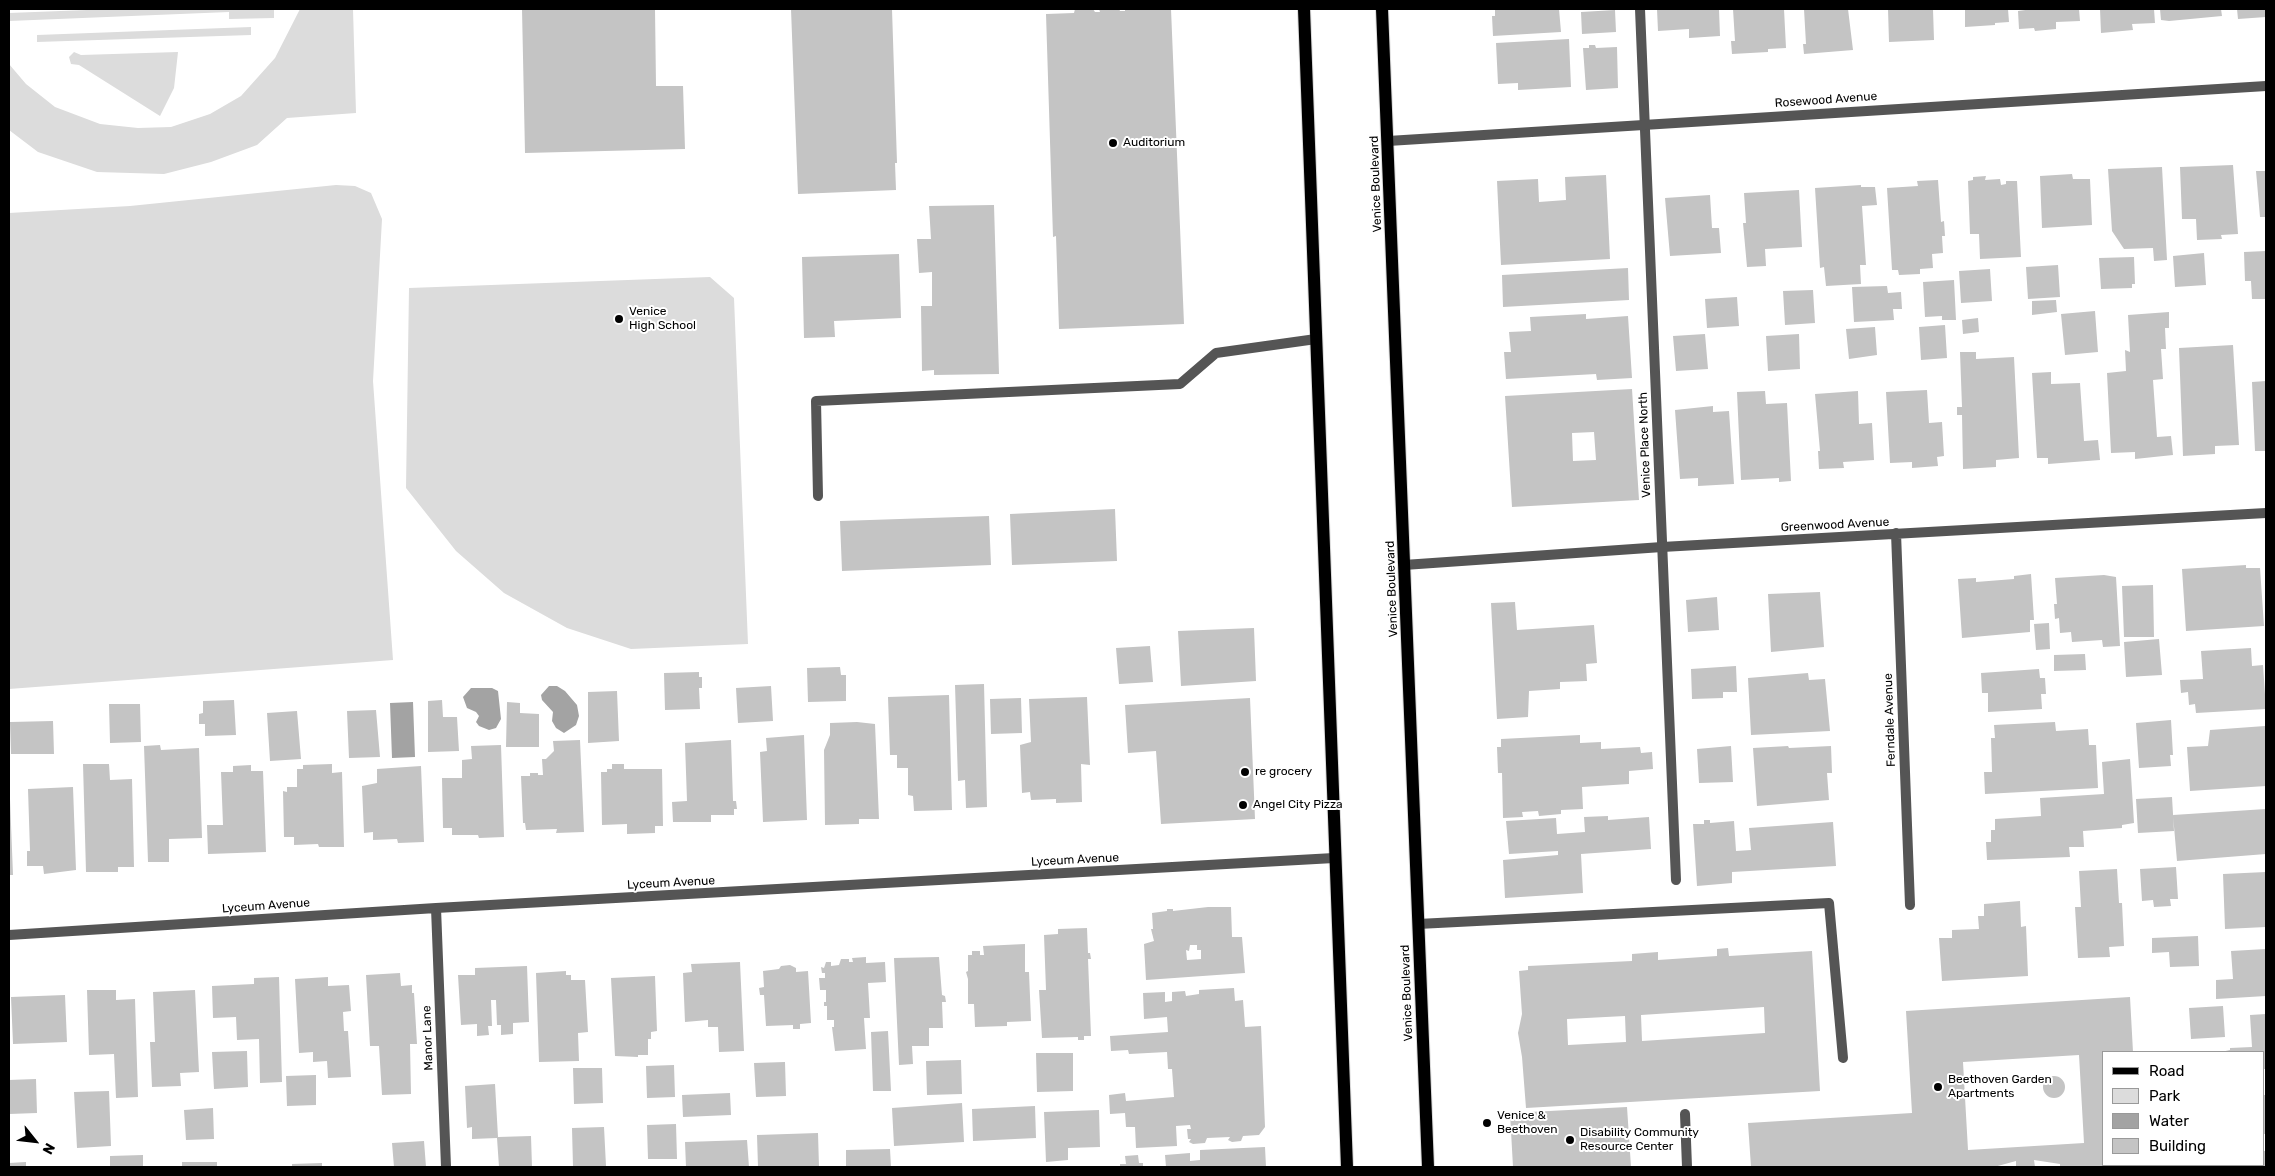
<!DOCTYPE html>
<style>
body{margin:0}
#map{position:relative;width:2275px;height:1176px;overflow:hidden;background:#fff;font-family:Rubik,sans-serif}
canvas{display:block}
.frame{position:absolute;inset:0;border:10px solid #000;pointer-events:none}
.legend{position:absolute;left:2102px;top:1051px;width:162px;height:115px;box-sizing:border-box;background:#fff;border:1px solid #999;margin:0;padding:6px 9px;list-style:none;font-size:15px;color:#000}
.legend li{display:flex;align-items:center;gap:10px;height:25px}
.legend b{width:25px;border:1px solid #999}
.north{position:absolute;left:10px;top:1116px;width:50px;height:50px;-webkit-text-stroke:4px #fff;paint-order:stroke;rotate:119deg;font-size:14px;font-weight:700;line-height:20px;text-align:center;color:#000}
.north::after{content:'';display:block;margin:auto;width:18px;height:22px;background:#000;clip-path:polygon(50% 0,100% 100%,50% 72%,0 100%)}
</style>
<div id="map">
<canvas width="2275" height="1176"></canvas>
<div class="frame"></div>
<ul class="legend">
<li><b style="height:6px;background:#000"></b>Road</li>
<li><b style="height:14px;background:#dcdcdc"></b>Park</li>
<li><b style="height:14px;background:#a3a3a3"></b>Water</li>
<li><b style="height:14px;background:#c4c4c4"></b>Building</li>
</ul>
<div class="north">N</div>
</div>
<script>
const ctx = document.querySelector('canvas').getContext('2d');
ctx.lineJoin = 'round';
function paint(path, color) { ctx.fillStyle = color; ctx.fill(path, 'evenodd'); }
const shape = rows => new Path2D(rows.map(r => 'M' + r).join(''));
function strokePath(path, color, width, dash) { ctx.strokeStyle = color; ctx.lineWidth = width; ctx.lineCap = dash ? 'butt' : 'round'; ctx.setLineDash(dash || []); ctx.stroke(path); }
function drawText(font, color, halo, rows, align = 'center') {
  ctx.font = font + ' Rubik,sans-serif'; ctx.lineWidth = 4; ctx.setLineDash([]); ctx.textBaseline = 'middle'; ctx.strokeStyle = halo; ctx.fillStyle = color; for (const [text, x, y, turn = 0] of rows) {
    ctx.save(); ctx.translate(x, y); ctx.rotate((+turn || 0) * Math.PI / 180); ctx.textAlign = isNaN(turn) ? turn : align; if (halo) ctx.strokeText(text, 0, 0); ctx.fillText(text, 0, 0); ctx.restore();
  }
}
paint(shape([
 [113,9,274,9,274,18,229,19,229,12,9,21,9,13],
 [300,9,353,9,356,113,287,118,257,145,211,162,164,174,97,172,38,152,9,130,9,64,26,84,55,107,100,124,138,128,171,127,210,114,241,96,275,58],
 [251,27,251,35,37,42,37,35],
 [74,52,81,55,178,52,174,88,160,116,79,65,71,64,69,57],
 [336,185,355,186,371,193,382,219,373,381,393,660,9,689,9,213,130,206],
 [710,277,734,298,748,644,631,649,567,628,504,593,456,551,406,488,409,288]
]), '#dcdcdc');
paint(shape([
 [549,686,557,686,565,691,577,705,579,716,576,725,564,733,556,728,552,721,553,712,542,700,541,695],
 [471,688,492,688,498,691,501,719,496,728,489,730,479,726,476,722,479,716,476,712,467,708,463,697],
 [413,702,415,757,392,758,390,703]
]), '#a3a3a3');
paint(shape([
 [522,9,655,9,656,86,683,86,685,149,525,153],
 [791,9,892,9,897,163,895,163,896,190,798,194],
 [1075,9,1093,9,1095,12,1100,12,1099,9,1119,9,1120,11,1125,11,1125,9,1171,9,1184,324,1059,329,1056,236,1053,237,1046,14,1074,13],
 [1495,9,1559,9,1561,32,1493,36,1492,16,1495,16],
 [1657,9,1719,9,1720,36,1689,38,1689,29,1658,31],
 [1733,9,1784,9,1786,48,1768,49,1768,52,1732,54,1731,41,1735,41],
 [1804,9,1848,9,1853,50,1804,54,1803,44,1806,44],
 [1888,9,1933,9,1934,40,1889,42],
 [1965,9,2008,9,2009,22,1995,23,1995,25,1965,27],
 [2033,9,2079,9,2080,21,2056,22,2056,29,2035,31,2034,28,2019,29,2018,11],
 [2100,9,2154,9,2155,23,2132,24,2133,30,2101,33],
 [2160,9,2221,9,2222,16,2169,21,2161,20],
 [2237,9,2266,9,2266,17,2238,19],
 [1615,10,1616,32,1582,34,1581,12],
 [1569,39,1571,87,1518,90,1518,83,1498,84,1496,43],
 [1589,45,1595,45,1596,48,1617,47,1618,88,1586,90,1583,48,1589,48],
 [2233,165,2238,234,2221,235,2222,239,2197,240,2196,219,2182,219,2180,167],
 [2162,167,2167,260,2154,261,2153,248,2124,249,2112,231,2108,169],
 [2256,171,2266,171,2266,217,2260,217],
 [2072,174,2073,179,2090,179,2092,225,2042,228,2040,176],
 [1606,175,1610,259,1501,265,1497,181,1538,179,1539,202,1566,200,1565,177],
 [1986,176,1985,180,2000,179,2001,185,2006,184,2006,181,2017,181,2021,257,1980,259,1979,234,1970,234,1968,181,1973,180,1973,177],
 [1938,180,1941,222,1944,221,1945,236,1942,236,1943,253,1932,254,1933,268,1920,269,1920,274,1899,275,1898,270,1892,270,1887,188,1918,186,1917,181],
 [1861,185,1861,187,1875,187,1877,205,1862,206,1866,265,1860,265,1861,284,1826,286,1824,267,1820,268,1815,188],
 [1799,190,1802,247,1765,249,1766,266,1747,267,1743,223,1746,223,1744,193],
 [1710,195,1712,228,1719,228,1721,253,1670,256,1665,198],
 [994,205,999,374,934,375,934,370,922,371,921,306,932,306,932,272,919,273,917,239,931,239,929,206],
 [2266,251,2266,299,2252,299,2251,281,2245,281,2244,252],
 [2204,253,2206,285,2175,287,2173,256],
 [899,254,901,318,834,321,835,337,804,338,802,257],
 [2134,257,2135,284,2132,284,2132,288,2101,289,2099,258],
 [2058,265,2060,297,2028,299,2026,267],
 [1628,268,1629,300,1503,307,1502,275],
 [1990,269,1992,301,1961,303,1959,271],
 [1954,280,1956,320,1942,320,1942,316,1925,317,1923,282],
 [1887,286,1888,293,1901,292,1902,309,1893,309,1894,320,1854,322,1852,287],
 [1813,290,1815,323,1785,325,1783,291],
 [1737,297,1739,326,1707,328,1705,299],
 [2056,300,2057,312,2032,315,2032,301],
 [2095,311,2098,352,2065,355,2061,314],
 [2169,312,2169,328,2165,328,2166,349,2161,349,2163,379,2153,380,2157,437,2171,436,2173,455,2135,459,2135,452,2111,453,2107,373,2126,371,2125,350,2130,352,2128,315],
 [1586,314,1586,319,1628,316,1632,378,1597,380,1596,374,1506,379,1504,352,1511,352,1509,332,1531,331,1530,317],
 [1978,318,1979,332,1963,334,1962,320],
 [1945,325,1947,358,1921,360,1919,327],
 [1875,327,1877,355,1849,359,1846,329],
 [1705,334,1708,369,1676,371,1673,336],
 [1799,334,1800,369,1768,371,1766,336],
 [2233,345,2239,445,2215,446,2215,454,2183,456,2179,348],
 [1960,352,1976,352,1976,359,2014,357,2019,458,1996,460,1996,467,1963,469,1962,415,1957,415,1957,407,1962,407],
 [2051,372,2051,384,2080,383,2084,441,2098,440,2100,460,2048,464,2048,458,2037,458,2032,373],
 [2266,381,2266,451,2255,451,2252,382],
 [1632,389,1639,500,1512,507,1505,396],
 [1594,432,1596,460,1573,461,1572,433],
 [1927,390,1929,423,1942,422,1944,456,1937,457,1938,466,1912,468,1912,462,1890,463,1886,392],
 [1765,391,1766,404,1787,403,1791,481,1779,482,1779,478,1741,480,1737,392],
 [1858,391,1859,424,1872,423,1874,460,1843,462,1844,468,1819,469,1818,451,1820,451,1815,394],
 [1713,406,1713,412,1729,411,1734,484,1698,486,1698,478,1680,479,1675,410],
 [1115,509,1117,561,1012,565,1010,514],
 [989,516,991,565,842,571,840,521],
 [2246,565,2246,568,2260,568,2264,626,2186,631,2182,569],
 [2031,574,2034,620,2030,620,2030,632,1962,638,1958,579,1976,578,1976,582,2014,579,2014,576],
 [2104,575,2116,577,2120,646,2103,647,2102,640,2072,642,2071,632,2060,633,2059,618,2055,619,2054,604,2057,604,2055,578],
 [2153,585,2154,637,2124,637,2122,586],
 [1820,592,1824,647,1771,652,1768,594],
 [1717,597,1719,630,1688,632,1686,600],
 [1515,602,1517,630,1594,625,1597,663,1586,664,1587,681,1560,682,1560,689,1529,691,1528,717,1497,719,1491,603],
 [2049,623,2050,649,2036,650,2034,624],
 [1254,628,1256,681,1181,686,1178,631],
 [2159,639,2162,675,2126,677,2124,642],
 [1150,646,1153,682,1119,684,1116,648],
 [2251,648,2252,666,2263,665,2266,709,2196,713,2195,704,2189,705,2188,692,2181,693,2180,680,2203,679,2201,651],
 [2085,654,2086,670,2054,671,2054,655],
 [1736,666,1737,692,1723,692,1723,698,1692,699,1691,669],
 [840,667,841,675,846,675,846,701,808,702,807,668],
 [2039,669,2040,678,2045,678,2046,694,2041,694,2042,709,1988,712,1988,693,1982,693,1981,673],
 [699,672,699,677,702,677,702,688,699,688,700,709,665,710,664,673],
 [1808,673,1809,680,1825,679,1830,731,1751,735,1748,678],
 [984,684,987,807,966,808,965,780,958,781,955,685],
 [771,686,773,721,738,723,736,688],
 [617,691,619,741,588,743,588,692],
 [949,695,952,810,914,811,913,796,908,795,908,768,897,768,897,755,890,755,888,697],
 [1087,697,1090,765,1081,764,1082,802,1056,803,1056,799,1031,800,1030,792,1022,793,1020,745,1031,742,1029,699],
 [1021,698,1022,733,991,734,990,699],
 [1250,698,1255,819,1161,824,1156,751,1128,753,1125,705],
 [234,700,236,735,205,736,205,724,199,724,199,714,203,713,203,701],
 [442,700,443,717,457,717,459,751,428,752,428,701],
 [507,702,520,703,520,713,539,714,539,747,506,747],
 [109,704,140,704,141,742,110,743],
 [376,710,380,757,349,758,347,711],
 [297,711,301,759,270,761,267,713],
 [2171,720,2173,755,2170,755,2171,766,2139,768,2136,723],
 [53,721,54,754,11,754,10,722],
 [857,722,875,724,879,819,859,819,859,824,825,825,824,750,830,735,830,723],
 [2055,722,2056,731,2088,729,2089,745,2096,745,2098,788,1985,794,1984,772,1992,772,1991,738,1995,738,1994,725],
 [2265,726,2266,786,2190,791,2187,747,2208,746,2210,730],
 [804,735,807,820,763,822,760,752,767,751,766,738],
 [1580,735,1580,743,1601,742,1601,749,1640,747,1641,753,1652,752,1653,769,1629,771,1629,784,1582,787,1583,809,1561,810,1561,814,1539,816,1538,811,1522,812,1523,817,1503,818,1502,773,1498,773,1497,747,1501,747,1501,739],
 [580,740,584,832,556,833,557,829,526,830,525,823,523,823,521,776,530,776,530,773,538,773,538,775,543,775,542,759,546,759,554,751,553,741],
 [731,740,733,801,736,801,737,809,734,809,734,815,711,815,711,822,673,822,672,802,687,801,685,743],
 [160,745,161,750,199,748,202,838,169,839,169,862,148,862,144,746],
 [501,745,504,837,479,838,478,835,452,835,452,828,443,828,442,778,462,778,462,760,472,759,471,746],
 [1731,746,1733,782,1699,783,1697,749],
 [1788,746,1789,748,1831,746,1832,773,1827,773,1829,800,1757,806,1753,748],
 [2130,759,2134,823,2122,825,2122,828,2083,831,2084,847,2069,847,2070,857,1987,860,1986,842,1991,842,1991,830,1995,830,1995,819,2041,816,2040,798,2104,794,2102,762],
 [83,764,109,764,110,780,132,779,134,867,118,867,118,872,86,872],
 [332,764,332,773,342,772,344,847,319,847,318,844,294,845,294,837,284,837,283,791,287,792,287,787,297,787,297,769,303,769,303,765],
 [612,764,624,764,624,769,662,769,663,826,655,826,655,833,627,834,627,824,602,825,601,772,607,772,607,769,612,769],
 [251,765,251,771,263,771,266,852,208,854,207,825,223,825,221,772,233,772,233,766],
 [421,766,424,842,398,843,397,839,373,840,373,832,364,833,362,786,377,783,377,769],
 [73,787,76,870,44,874,43,866,27,866,27,851,30,851,28,789],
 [2172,797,2174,831,2138,833,2136,799],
 [10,799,13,875,9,875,9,800],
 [2266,809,2266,854,2177,861,2173,815],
 [1608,816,1608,820,1649,817,1651,849,1581,854,1583,893,1505,898,1503,860,1558,855,1558,851,1509,854,1506,821,1556,818,1557,834,1585,832,1584,817],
 [1704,820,1710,820,1710,823,1734,821,1736,851,1751,850,1749,828,1833,822,1836,866,1732,872,1732,883,1697,886,1693,824,1704,824],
 [2176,867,2178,899,2170,899,2171,906,2154,907,2153,900,2142,901,2140,869],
 [2117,869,2119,903,2122,903,2124,946,2109,947,2110,957,2078,958,2075,907,2081,907,2079,871],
 [2266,872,2266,927,2225,929,2223,874],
 [2020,901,2021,927,2026,926,2028,976,1942,981,1939,938,1952,938,1952,930,1979,929,1978,916,1984,916,1984,904],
 [1208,907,1231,907,1232,937,1242,937,1245,973,1146,980,1144,944,1154,941,1151,929,1153,929,1152,913,1167,911,1167,909,1173,909,1173,911],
 [1190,945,1197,945,1197,950,1201,950,1201,959,1187,960,1186,950,1189,951],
 [1087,928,1088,953,1090,953,1091,959,1088,959,1091,1036,1084,1036,1084,1040,1078,1040,1078,1037,1042,1038,1039,990,1046,990,1044,935,1058,934,1058,929],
 [2198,936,2199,966,2170,967,2169,952,2152,953,2152,938],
 [1025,944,1025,972,1029,972,1031,1021,1007,1022,1007,1026,975,1027,974,1004,968,1004,968,979,966,972,968,971,968,955,972,955,972,951,980,951,980,955,984,955,983,946],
 [1728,948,1729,956,1812,951,1820,1091,1526,1108,1522,1057,1518,1033,1522,1014,1519,971,1528,970,1528,966,1632,961,1632,954,1658,952,1658,960,1717,956,1717,949],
 [1764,1007,1765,1033,1642,1041,1641,1015],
 [1625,1016,1626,1042,1568,1045,1567,1019],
 [2266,949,2266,996,2216,999,2216,980,2233,979,2231,951],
 [866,957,866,963,885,962,886,982,868,983,870,1018,864,1018,866,1049,835,1051,832,1027,834,1027,834,1020,827,1020,827,1006,824,1006,824,1002,826,1002,826,990,820,990,819,978,825,978,825,973,822,973,821,967,824,968,826,962,831,962,831,966,839,965,841,959,849,959,849,962,853,962,852,958],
 [939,957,942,995,945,996,946,1002,942,1002,943,1028,929,1028,929,1046,912,1046,913,1064,899,1065,894,958],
 [740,962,744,1051,719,1052,718,1027,708,1027,708,1020,685,1022,683,973,692,972,691,964],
 [790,965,796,968,796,972,808,971,811,1023,800,1024,800,1029,793,1029,793,1025,766,1026,764,995,760,995,759,988,764,987,763,971,779,969,781,966],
 [527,966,529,1022,513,1023,513,1034,501,1035,501,1025,497,1025,496,1000,491,1000,492,1026,488,1026,489,1035,477,1036,477,1024,461,1025,458,975,475,975,475,968],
 [566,971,566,975,571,975,571,980,585,980,588,1032,578,1033,579,1061,539,1062,536,973],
 [400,973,401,986,412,985,412,993,414,993,417,1044,410,1044,411,1094,382,1095,379,1046,370,1046,366,975],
 [655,976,657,1031,651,1032,651,1039,648,1039,648,1055,638,1055,638,1057,615,1056,611,978],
 [279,977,282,1082,260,1083,259,1039,237,1040,236,1017,213,1018,212,986,254,984,254,978],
 [328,977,328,986,349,985,351,1011,343,1012,344,1031,348,1031,351,1077,328,1078,327,1061,313,1062,313,1052,299,1053,295,979],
 [1234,988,1235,1001,1243,1000,1245,1027,1261,1026,1265,1127,1259,1135,1243,1136,1241,1141,1232,1142,1228,1140,1230,1137,1207,1138,1205,1143,1193,1144,1189,1142,1191,1139,1188,1139,1187,1129,1191,1129,1190,1125,1176,1126,1177,1146,1136,1148,1135,1127,1126,1127,1125,1113,1110,1114,1109,1095,1125,1093,1126,1101,1174,1097,1172,1069,1168,1069,1167,1052,1129,1054,1128,1050,1111,1051,1110,1036,1168,1032,1167,1017,1144,1019,1143,993,1165,992,1165,1002,1172,1001,1172,992,1185,991,1186,996,1199,994,1199,990],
 [87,990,116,990,116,1000,135,999,138,1097,116,1098,114,1054,89,1055],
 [195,990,199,1072,180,1073,181,1086,152,1087,150,1042,155,1042,153,992],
 [65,995,67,1042,13,1044,11,997],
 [2130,997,2133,1052,2104,1052,2104,1165,2148,1165,2148,1167,2060,1167,2060,1164,2034,1160,2035,1167,2016,1167,2016,1161,1994,1167,1751,1167,1748,1123,1912,1113,1906,1011],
 [2079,1055,2084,1143,1968,1150,1963,1062],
 [2223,1006,2225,1037,2191,1039,2189,1008],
 [2266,1014,2266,1069,2264,1069,2264,1052,2221,1052,2230,1050,2230,1048,2252,1047,2250,1015],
 [888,1031,891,1091,873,1091,871,1032],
 [247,1051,248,1087,214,1089,212,1052],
 [1036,1053,1073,1053,1073,1091,1037,1092],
 [961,1060,962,1094,927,1095,926,1061],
 [785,1062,786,1096,756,1097,754,1063],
 [674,1065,675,1097,647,1098,646,1066],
 [573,1068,602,1068,603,1103,574,1104],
 [316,1075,316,1105,287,1106,286,1076],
 '2043 1087a11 11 0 1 1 22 0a11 11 0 1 1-22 0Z',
 [36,1079,37,1113,9,1114,9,1080],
 [495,1084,498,1137,531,1136,532,1167,499,1167,497,1138,472,1139,472,1127,467,1128,465,1086],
 [109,1091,111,1146,77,1148,74,1092],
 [730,1093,731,1115,683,1117,682,1095],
 [2264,1095,2266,1095,2266,1134,2264,1134],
 [962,1103,964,1142,894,1146,892,1108],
 [1035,1106,1036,1138,973,1141,972,1109],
 [1627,1107,1631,1167,1513,1167,1510,1113],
 [213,1108,214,1139,186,1140,184,1110],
 [1099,1110,1100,1147,1068,1148,1068,1160,1046,1162,1044,1112],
 [676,1124,677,1159,648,1159,647,1125],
 [604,1127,606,1166,573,1167,572,1128],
 [818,1133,819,1167,758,1167,757,1135],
 [747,1140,749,1167,686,1167,685,1142],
 [424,1141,426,1167,394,1167,392,1143],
 [1265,1147,1266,1167,1166,1167,1165,1155,1190,1153,1190,1161,1200,1160,1200,1150],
 [890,1149,891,1167,846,1167,846,1150],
 [2264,1151,2266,1151,2266,1167,2214,1167,2214,1165,2264,1165],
 [143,1155,143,1167,110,1167,110,1156],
 [1138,1155,1139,1163,1143,1163,1143,1167,1120,1167,1120,1164,1126,1164,1125,1156],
 [26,1162,26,1167,9,1167,9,1163],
 [182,1162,217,1162,217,1167,182,1167],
 [322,1163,322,1167,292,1167,292,1164]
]), '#c4c4c4');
const primary = shape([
 [1304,9,1347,1167],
 [1382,9,1428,1167]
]);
strokePath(primary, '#dbdbdb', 14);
strokePath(shape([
 [1640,9,1676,880],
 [818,496,816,401,1180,384,1216,353,1316,339],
 [1418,924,1829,903,1843,1058],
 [1685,1114,1687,1167]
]), '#555', 10);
strokePath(shape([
 [1388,141,2266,86],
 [1896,533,1910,905],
 [1404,565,1662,547,2266,513],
 [436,908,446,1167],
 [9,935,436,908,1334,858]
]), '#555', 10);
strokePath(primary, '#000', 12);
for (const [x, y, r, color] of [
 [1113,143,5,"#000"],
 [619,319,5,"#000"],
 [1245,772,5,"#000"],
 [1243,805,5,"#000"],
 [1938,1087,5,"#000"],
 [1487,1123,5,"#000"],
 [1570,1140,5,"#000"]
]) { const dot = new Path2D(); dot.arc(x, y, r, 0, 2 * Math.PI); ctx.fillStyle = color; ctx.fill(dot); strokePath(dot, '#fff', 2); }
drawText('12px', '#000', '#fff', [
 ["Rosewood Avenue",1826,100,-4],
 ["Venice Boulevard",1376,184,-92],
 ["Venice Place North",1645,445,-92],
 ["Greenwood Avenue",1835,525,-3],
 ["Venice Boulevard",1392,589,-92],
 ["Ferndale Avenue",1890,720,-92],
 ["Lyceum Avenue",1075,860,-3],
 ["Lyceum Avenue",671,883,-3],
 ["Lyceum Avenue",266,906,-4],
 ["Venice Boulevard",1407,993,-92],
 ["Manor Lane",428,1038,-92]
]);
drawText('12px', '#000', '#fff', [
 ["Auditorium",1123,143],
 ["Venice",629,312],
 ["High School",629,326],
 ["re grocery",1255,772],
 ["Angel City Pizza",1253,805],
 ["Beethoven Garden",1948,1080],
 ["Apartments",1948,1094],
 ["Venice &",1497,1116],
 ["Beethoven",1497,1130],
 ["Disability Community",1580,1133],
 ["Resource Center",1580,1147]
], 'left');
</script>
